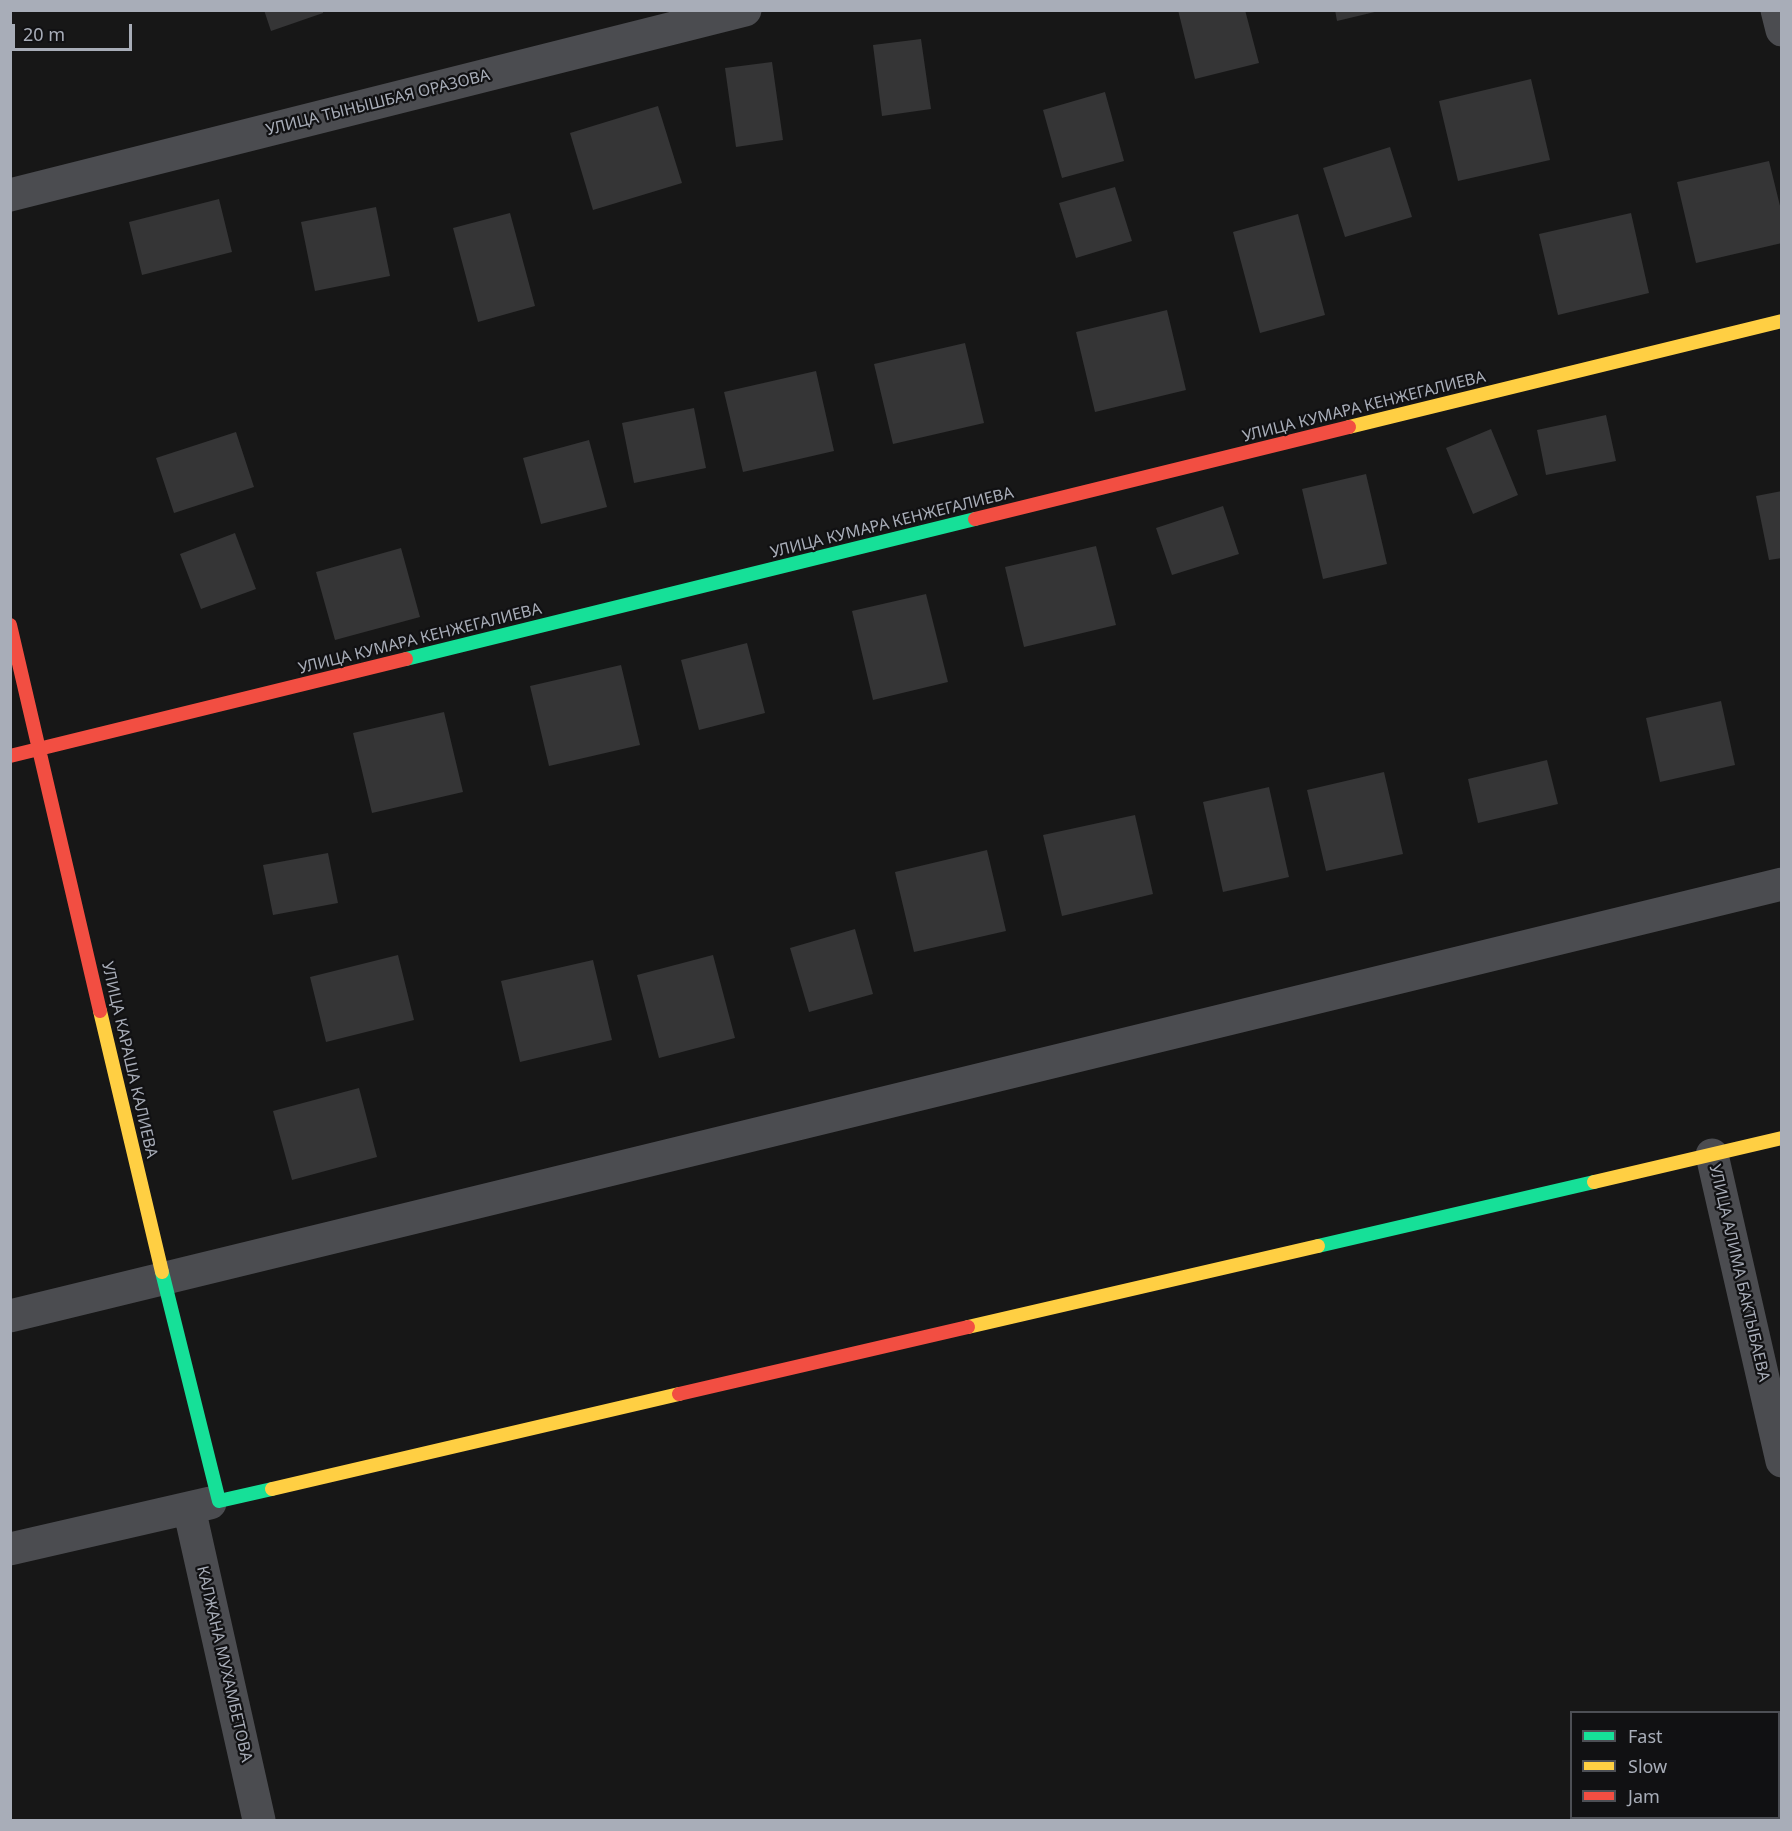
<!DOCTYPE html>
<meta charset="utf-8">
<style>
body{margin:0}
#map{position:relative;width:1792px;height:1831px;overflow:hidden;background:#171717;font-family:"Noto Sans",sans-serif}
canvas{display:block}
.frame{position:absolute;inset:0;border:12px solid #a8adb8;pointer-events:none}
.legend{position:absolute;left:1570px;top:1711px;width:210px;height:108px;box-sizing:border-box;background:#111113;border:2px solid #4d4f55;margin:0;padding:8px 10px;list-style:none;font-size:18px;color:#a8adb8}
.legend li{display:flex;align-items:center;gap:12px;height:30px}
.legend b{width:30px;border:2px solid #4d4f55}
.scale{position:absolute;left:12px;top:24px;width:120px;height:27px;box-sizing:border-box;border:3px solid #a8adb8;border-top:0;padding-left:8px;font-size:18px;line-height:21px;white-space:nowrap;color:#a8adb8;-webkit-text-stroke:4px #111113;paint-order:stroke}
</style>
<div id="map">
<canvas width="1792" height="1831"></canvas>
<div class="frame"></div>
<ul class="legend">
<li><b style="height:8px;background:#16e098"></b>Fast</li>
<li><b style="height:8px;background:#ffcf43"></b>Slow</li>
<li><b style="height:8px;background:#f24e42"></b>Jam</li>
</ul>
<div class="scale">20 m</div>
</div>
<script>
const ctx = document.querySelector('canvas').getContext('2d');
ctx.lineJoin = 'round';
function paint(path, color) { ctx.fillStyle = color; ctx.fill(path, 'evenodd'); }
const shape = rows => new Path2D(rows.map(r => 'M' + r).join(''));
function strokePath(path, color, width, dash) { ctx.strokeStyle = color; ctx.lineWidth = width; ctx.lineCap = dash ? 'butt' : 'round'; ctx.setLineDash(dash || []); ctx.stroke(path); }
function drawText(font, color, halo, rows, align = 'center') {
  ctx.font = font + ' "Noto Sans",sans-serif'; ctx.lineWidth = 4.5; ctx.setLineDash([]); ctx.textBaseline = 'middle'; ctx.strokeStyle = halo; ctx.fillStyle = color; for (const [text, x, y, turn = 0] of rows) {
    ctx.save(); ctx.translate(x, y); ctx.rotate((+turn || 0) * Math.PI / 180); ctx.textAlign = isNaN(turn) ? turn : align; if (halo) ctx.strokeText(text, 0, 0); ctx.fillText(text, 0, 0); ctx.restore();
  }
}
paint(shape([
 [264,10,323,10,323,13,271,31],
 [1178,10,1245,10,1259,63,1195,79],
 [1335,10,1379,10,1379,11,1337,21],
 [921,39,931,109,882,116,873,45],
 [772,62,783,140,736,147,725,68],
 [1531,79,1550,160,1458,181,1439,101],
 [1105,92,1124,161,1062,178,1043,110],
 [658,106,682,183,593,210,570,133],
 [1390,147,1412,217,1345,237,1323,168],
 [1769,161,1782,214,1782,243,1696,263,1677,182],
 [1115,187,1132,241,1076,258,1059,203],
 [219,199,232,252,142,275,129,222],
 [376,207,390,276,315,291,301,222],
 [510,213,535,306,478,322,453,228],
 [1631,213,1649,293,1558,315,1539,234],
 [1298,214,1325,315,1260,333,1233,232],
 [1167,310,1186,390,1095,412,1076,332],
 [965,343,984,423,893,444,874,364],
 [816,371,834,451,743,472,724,392],
 [694,408,706,468,634,483,622,423],
 [1606,415,1616,461,1546,475,1537,430],
 [1491,429,1518,495,1473,514,1446,448],
 [236,432,254,487,174,513,156,458],
 [589,440,607,507,541,524,523,458],
 [1366,474,1387,564,1323,579,1302,489],
 [1782,491,1782,558,1769,560,1756,496],
 [1223,506,1239,554,1172,575,1156,528],
 [235,533,256,589,201,609,180,554],
 [1096,546,1116,625,1024,647,1005,567],
 [401,548,420,617,335,640,316,572],
 [926,594,948,682,873,700,852,611],
 [747,643,765,713,699,730,681,660],
 [621,665,640,745,549,766,530,686],
 [1721,701,1735,765,1660,782,1646,718],
 [444,712,463,792,372,813,353,733],
 [1547,760,1558,804,1478,823,1468,779],
 [1384,772,1403,854,1326,871,1307,790],
 [1269,787,1289,877,1223,892,1203,802],
 [1135,815,1153,894,1062,916,1043,835],
 [987,850,1006,931,914,952,895,872],
 [328,853,338,903,273,915,263,865],
 [855,929,873,994,809,1012,790,948],
 [398,955,414,1020,326,1042,310,977],
 [713,955,735,1038,659,1058,637,975],
 [593,960,612,1040,520,1062,501,981],
 [359,1088,377,1157,292,1180,273,1111]
]), '#353536');
strokePath(shape([
 [1777,10,1782,30],
 [10,195,745,10],
 [1712,1155,1782,1461],
 [10,1316,1782,884],
 [189,1508,259,1820],
 [10,1549,210,1503]
]), '#4b4c50', 33);
strokePath(shape([
 [406,659,975,519],
 [1318,1246,1594,1182],
 [162,1272,219,1501,272,1489]
]), '#16e098', 14);
strokePath(shape([
 [1349,427,1782,321],
 [100,1011,162,1272],
 [1594,1182,1782,1138],
 [968,1327,1318,1246],
 [272,1489,679,1394]
]), '#ffcf43', 14);
strokePath(shape([
 [975,519,1349,427],
 [10,625,100,1011],
 [10,756,406,659],
 [679,1394,968,1327]
]), '#f24e42', 14);
drawText('16px', '#a8adb8', '#111113', [
 ["УЛИЦА ТЫНЫШБАЯ ОРАЗОВА",378,103,-14],
 ["УЛИЦА КУМАРА КЕНЖЕГАЛИЕВА",1364,407,-14],
 ["УЛИЦА КУМАРА КЕНЖЕГАЛИЕВА",892,523,-14],
 ["УЛИЦА КУМАРА КЕНЖЕГАЛИЕВА",420,639,-14],
 ["УЛИЦА КАРАША КАЛИЕВА",129,1060,77],
 ["УЛИЦА АЛИМА БАКТЫБАЕВА",1739,1273,77],
 ["КАЛЖАНА МУХАМБЕТОВА",224,1664,77]
]);
</script>
